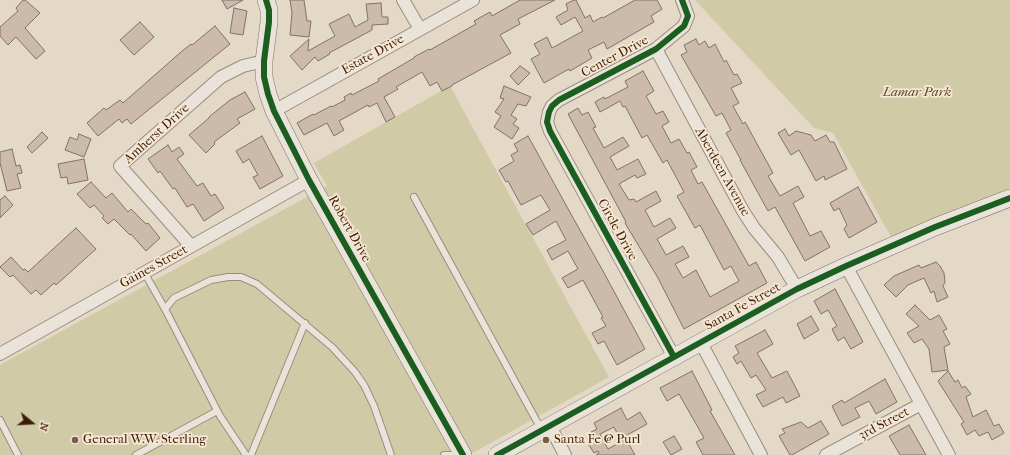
<!DOCTYPE html>
<style>
body{margin:0}
#map{position:relative;width:1010px;height:455px;overflow:hidden;background:#e4d8c6;font-family:"IM FELL French Canon",serif}
canvas{display:block}
.north{position:absolute;left:12px;top:403px;width:40px;height:40px;-webkit-text-stroke:3px #f6e8d2;paint-order:stroke;rotate:108deg;font-size:11px;font-weight:700;line-height:16px;text-align:center;color:#3d1d0a}
.north::after{content:'';display:block;margin:auto;width:14px;height:18px;background:#3d1d0a;clip-path:polygon(50% 0,100% 100%,50% 72%,0 100%)}
</style>
<div id="map">
<canvas width="1010" height="455"></canvas>
<div class="north">N</div>
</div>
<script>
const ctx = document.querySelector('canvas').getContext('2d');
ctx.lineJoin = 'round';
function paint(path, color) { ctx.fillStyle = color; ctx.fill(path, 'evenodd'); }
const shape = rows => new Path2D(rows.map(r => 'M' + r).join(''));
function strokePath(path, color, width, dash) { ctx.strokeStyle = color; ctx.lineWidth = width; ctx.lineCap = dash ? 'butt' : 'round'; ctx.setLineDash(dash || []); ctx.stroke(path); }
function drawText(font, color, halo, rows, align = 'center') {
  ctx.font = font + ' "IM FELL French Canon",serif'; ctx.lineWidth = 3.5; ctx.setLineDash([]); ctx.textBaseline = 'middle'; ctx.strokeStyle = halo; ctx.fillStyle = color; for (const [text, x, y, turn = 0] of rows) {
    ctx.save(); ctx.translate(x, y); ctx.rotate((+turn || 0) * Math.PI / 180); ctx.textAlign = isNaN(turn) ? turn : align; if (halo) ctx.strokeText(text, 0, 0); ctx.fillText(text, 0, 0); ctx.restore();
  }
}
paint(shape([
 [695,0,1010,0,1010,188,891,237,833,133,814,128],
 [450,86,609,377,469,455,0,455,0,365,327,186,314,163]
]), '#d0caa6');
const building = shape([
 [23,0,25,0,40,13,25,28,45,51,36,59,16,37,8,45,0,36,0,27,18,11,16,8,23,0],
 [222,0,243,0,227,9,222,0],
 [290,0,304,0,307,21,311,21,309,37,290,35,292,13,290,0],
 [520,0,555,0,518,19,520,24,500,35,511,53,452,85,452,86,442,91,437,82,430,86,422,72,396,87,398,89,384,97,395,117,386,122,377,103,369,107,368,105,339,121,344,130,334,136,327,123,304,135,297,123,313,114,314,115,331,106,332,107,345,100,344,97,351,93,352,95,379,81,378,79,414,58,414,57,429,49,430,50,476,24,474,21,490,12,492,16,520,0],
 [574,0,576,0,585,18,590,15,593,22,602,17,603,18,635,0,657,0,662,9,651,16,654,22,607,49,604,42,588,50,592,58,570,71,569,69,544,83,531,59,540,54,534,44,547,37,552,48,583,31,575,17,561,25,556,17,568,10,566,4,574,0],
 [381,3,382,17,388,17,388,24,372,25,372,30,329,53,330,54,318,61,315,57,302,70,290,56,309,39,308,51,335,36,329,24,349,14,355,27,368,20,366,4,381,3],
 [234,8,247,11,243,35,230,33,234,8],
 [140,22,154,37,134,55,120,40,140,22],
 [215,26,230,44,131,124,127,119,122,123,119,119,98,136,87,123,104,108,106,110,120,100,123,103,181,52,191,44,192,45,215,26],
 [696,39,699,45,705,41,709,48,715,44,724,62,726,60,734,75,737,74,742,83,731,88,739,103,733,106,743,124,745,122,773,173,768,176,780,196,798,186,804,197,793,203,810,236,821,231,830,247,805,261,775,207,768,211,740,160,741,160,726,133,731,130,722,113,716,116,681,55,687,52,684,45,696,39],
 [520,66,530,73,518,85,510,76,520,66],
 [643,71,654,91,646,96,656,114,663,111,669,122,662,126,671,143,679,139,687,153,689,152,697,167,691,170,698,184,702,182,749,266,756,262,767,283,684,329,658,278,625,223,626,222,568,114,578,108,582,115,588,112,596,127,593,128,604,148,623,137,629,146,610,157,617,170,638,159,646,174,637,178,635,175,619,184,629,200,634,199,636,202,656,191,661,201,645,210,654,227,670,218,676,228,657,239,666,255,683,246,689,257,675,264,683,278,696,270,710,297,739,281,731,266,724,270,700,225,695,228,677,196,684,192,667,160,663,163,647,135,642,138,625,106,623,107,620,101,600,112,595,102,604,97,605,99,628,87,625,81,643,71],
 [504,86,531,97,526,106,518,104,511,115,517,119,513,124,519,128,512,139,494,127,501,116,495,112,504,99,500,98,504,86],
 [245,92,255,109,237,119,240,123,214,142,215,144,206,153,189,135,209,118,209,117,230,100,245,92],
 [785,129,789,136,796,131,811,135,815,141,826,135,830,142,834,142,847,169,825,180,824,176,816,181,799,150,791,155,778,133,785,129],
 [42,132,48,138,32,153,27,147,42,132],
 [79,134,91,139,84,157,65,150,70,137,77,140,79,134],
 [262,136,283,176,260,189,253,177,258,175,249,159,243,163,236,151,262,136],
 [528,136,572,216,603,271,645,349,617,365,604,341,598,344,592,333,606,326,601,318,603,317,583,280,568,288,562,278,578,269,568,251,552,260,547,250,566,240,556,221,533,235,526,224,550,210,541,195,521,205,508,181,506,182,499,170,514,161,511,155,518,151,514,144,528,136],
 [168,145,172,152,179,147,184,154,177,159,197,186,203,183,211,196,215,194,224,208,204,221,193,204,187,207,175,188,173,189,160,171,158,173,148,159,168,145],
 [12,149,16,166,20,165,22,173,17,174,21,188,7,191,0,163,0,152,12,149],
 [84,159,88,180,68,184,67,177,61,178,58,164,84,159],
 [91,182,106,198,112,193,128,212,131,209,146,224,148,223,160,238,146,251,131,234,130,235,114,219,108,224,102,218,104,216,94,205,90,208,77,194,91,182],
 [858,187,877,222,849,238,844,229,847,225,839,208,834,211,830,203,858,187],
 [5,196,13,205,0,218,0,200,5,196],
 [76,228,96,249,56,285,54,283,41,295,36,290,31,294,13,275,10,277,0,267,11,257,23,270,25,269,28,272,76,228],
 [936,262,940,266,944,273,945,282,943,286,948,297,937,302,934,291,931,293,924,278,908,285,896,297,884,285,894,276,919,265,921,268,936,262],
 [835,289,863,342,851,349,844,337,838,341,832,329,837,326,828,310,821,314,814,301,835,289],
 [915,305,930,320,939,315,947,329,943,331,950,344,944,347,948,370,932,372,929,349,922,339,914,343,907,333,919,326,906,314,915,305],
 [811,316,819,330,804,339,797,324,811,316],
 [765,330,773,344,757,353,772,378,787,371,800,396,786,403,783,397,763,407,756,395,766,390,756,375,751,378,741,361,737,364,733,357,739,353,735,346,765,330],
 [692,371,712,410,710,411,735,455,703,455,696,442,704,438,679,394,667,401,660,388,692,371],
 [948,371,955,382,958,380,962,388,965,386,971,394,966,397,973,417,986,410,994,426,999,424,1004,433,992,440,988,432,979,436,975,430,967,435,961,424,964,422,938,381,948,371],
 [885,379,897,402,876,414,869,401,855,408,860,417,842,426,832,406,842,400,844,403,885,379],
 [621,408,627,420,640,412,647,424,620,439,614,427,600,434,608,449,626,439,635,455,596,455,599,453,598,451,594,453,587,442,594,438,591,432,597,429,594,423,621,408],
 [821,421,829,434,792,455,790,455,779,436,785,433,782,429,801,422,808,428,821,421],
 [909,425,926,455,900,455,889,436,909,425],
 [674,436,682,449,671,455,663,442,674,436]
]);
paint(building, '#ccbaab');
strokePath(building, '#7f7368', 1);
const lane = shape([
 [414,197,541,429],
 [144,272,165,309,220,416,246,455],
 [165,309,174,298,211,280,228,277,241,277,257,284,332,347,355,372,364,385,374,406,391,455],
 [0,420,18,455],
 [136,455,217,411],
 [251,455,305,323],
 [444,455,461,455]
]);
const street = shape([
 [403,0,420,29],
 [656,49,743,211,754,228,778,257,797,289],
 [274,111,473,0],
 [191,246,120,166,221,77,243,66,264,61],
 [846,266,949,455],
 [701,343,761,455],
 [0,354,309,180],
 [674,357,550,131,547,122,549,112,552,106,559,100,656,49,684,26,688,16,682,0],
 [550,426,565,455],
 [826,455,921,404]
]);
const secondary = shape([
 [266,0,269,10,269,22,264,61,264,77,268,94,274,111,309,180,463,455],
 [497,455,797,289,846,266,935,227,1010,198]
]);
strokePath(lane, '#988d80', 8);
strokePath(street, '#988d80', 14);
strokePath(secondary, '#7f7368', 18);
strokePath(lane, '#e9e3da', 6);
strokePath(street, '#e9e3da', 12);
strokePath(secondary, '#e9e3da', 17);
strokePath(shape([
 [266,0,269,10,269,22,264,61,264,77,268,94,274,111,309,180,463,455],
 [674,357,550,131,547,122,549,112,552,106,559,100,656,49,684,26,688,16,682,0],
 [497,455,797,289,846,266,935,227,1010,198]
]), '#1b5e20', 6);
for (const [x, y, r, color] of [
 [75,440,4,"#775e4c"],
 [546,440,4,"#775e4c"]
]) { const dot = new Path2D(); dot.arc(x, y, r, 0, 2 * Math.PI); ctx.fillStyle = color; ctx.fill(dot); strokePath(dot, '#f6e8d2', 1.5); }
drawText('13px', '#3d1d0a', '#f6e8d2', [
 ["Estate Drive",373,55,-29],
 ["Center Drive",615,57,-28],
 ["Amherst Drive",157,134,-42],
 ["Aberdeen Avenue",722,172,61],
 ["Robert Drive",349,229,61],
 ["Circle Drive",617,230,61],
 ["Gaines Street",154,267,-29],
 ["Santa Fe Street",743,307,-29],
 ["3rd Street",884,424,-28]
]);
drawText('italic 13px', '#5e462a', '#f6e8d2', [
 ["Lamar Park",917,93]
]);
drawText('13px', '#3d1d0a', '#f6e8d2', [
 ["General W.W. Sterling",83,440],
 ["Santa Fe @ Purl",554,440]
], 'left');
</script>
